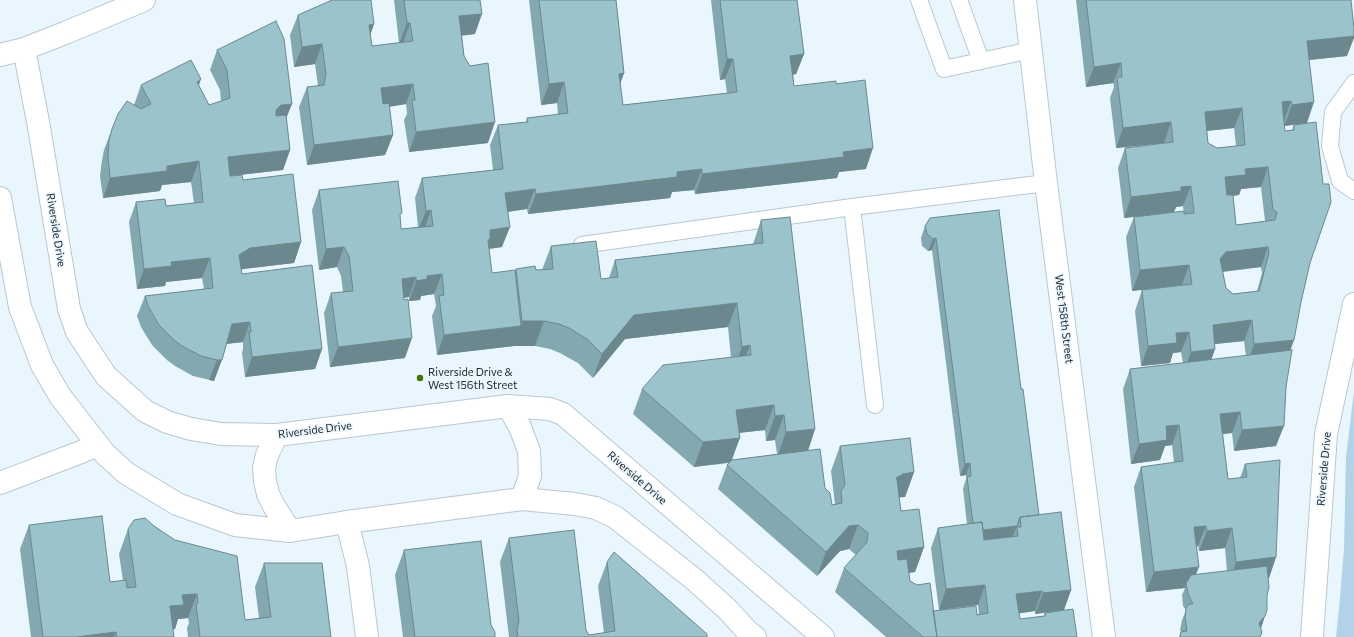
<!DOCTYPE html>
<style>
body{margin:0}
canvas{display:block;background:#e9f6fe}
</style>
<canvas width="1354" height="637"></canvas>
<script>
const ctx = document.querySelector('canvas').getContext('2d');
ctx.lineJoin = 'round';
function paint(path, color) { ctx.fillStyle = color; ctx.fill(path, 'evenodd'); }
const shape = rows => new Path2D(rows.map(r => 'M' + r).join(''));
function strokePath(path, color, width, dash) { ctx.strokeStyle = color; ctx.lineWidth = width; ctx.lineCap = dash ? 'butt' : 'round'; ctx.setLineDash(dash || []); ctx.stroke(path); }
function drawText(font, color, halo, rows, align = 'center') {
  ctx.font = font + ' Commissioner,sans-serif'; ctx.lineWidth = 3; ctx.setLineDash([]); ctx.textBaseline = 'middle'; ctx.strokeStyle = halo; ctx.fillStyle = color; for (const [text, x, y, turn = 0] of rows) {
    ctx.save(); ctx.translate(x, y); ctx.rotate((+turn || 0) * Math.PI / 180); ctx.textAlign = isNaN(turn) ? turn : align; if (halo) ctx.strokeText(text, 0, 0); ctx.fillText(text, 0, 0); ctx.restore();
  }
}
paint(shape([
 [1354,391,1354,637,1336,637,1340,598,1344,549,1346,457]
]), '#b2d3e7');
const service = shape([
 [919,0,944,69,1031,50],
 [959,0,981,61],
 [1354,83,1333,112,1330,146,1340,181,1354,191],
 [852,207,875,405],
 [582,245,852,207,1046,183]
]);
const minor = shape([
 [0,483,81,452,97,445],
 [347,522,358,566,367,637]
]);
const secondary = shape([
 [1025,0,1046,183,1104,637],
 [24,49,39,127,69,309,77,332,106,376,145,411,167,422,191,429,221,434,277,435,508,406,550,409,563,414,823,637],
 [0,55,24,49,65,33,144,0],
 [0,198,20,307,42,365,60,396,105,454,126,473,177,504,235,525,290,531,347,522,522,499,575,504,596,508,615,517,695,580,728,610,747,631,755,637],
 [508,406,520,427,529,451,530,476,522,499],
 [277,435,267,455,264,468,265,481,268,494,274,506,290,531],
 [1312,637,1326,434,1354,304]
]);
strokePath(service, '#b8c8d2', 18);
strokePath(minor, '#b8c8d2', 24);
strokePath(secondary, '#b8c8d2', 24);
strokePath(service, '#fff', 16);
strokePath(minor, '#fff', 22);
strokePath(secondary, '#fff', 22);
paint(shape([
 [394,0,480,0,475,34,462,35,464,56,488,143,409,152,404,120,407,114,406,104,389,107,393,135,385,155,307,165,299,107,307,87,318,86,315,64,294,67,290,35,298,15,374,24,370,35,372,46,399,43],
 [529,0,616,0,624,73,620,83,623,105,727,93,725,79,720,80,711,0,797,0,804,54,796,74,793,75,794,86,836,84,866,169,839,172,837,178,695,194,694,190,672,192,670,198,528,214,527,209,508,212,502,247,489,249,492,273,515,272,516,269,536,270,542,270,551,246,601,279,609,278,615,260,753,244,761,220,815,429,808,450,832,505,835,504,831,471,840,446,914,472,905,497,899,497,901,511,924,547,915,572,909,573,910,581,933,611,979,614,978,605,939,610,931,548,938,528,967,524,963,489,966,479,966,475,960,476,932,250,928,251,922,246,921,238,925,226,930,218,1021,389,1039,515,1071,590,1064,610,1035,614,1035,611,1019,613,1020,619,1044,616,1045,613,1077,637,886,637,835,592,844,568,856,555,849,549,840,551,817,576,718,489,727,465,729,463,694,467,633,414,642,389,731,358,728,327,625,339,593,378,578,363,560,353,550,349,535,346,514,346,437,355,432,316,436,306,434,294,421,296,420,300,409,301,409,297,404,298,405,358,330,367,324,313,331,293,343,292,341,276,337,267,319,270,312,210,319,190,400,218,401,229,418,227,415,198,422,178,493,170,490,145,498,125,526,122,527,118,558,115,557,103,541,105],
 [765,430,766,441,775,440,777,454,732,460,739,433],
 [1076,0,1351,0,1347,56,1309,60,1307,123,1284,126,1285,131,1292,130,1294,125,1310,263,1301,302,1290,350,1286,387,1276,446,1234,451,1232,433,1223,434,1228,479,1240,478,1245,464,1276,557,1269,578,1268,578,1267,595,1263,622,1261,628,1260,637,1179,637,1181,632,1180,630,1182,620,1186,610,1183,606,1182,595,1185,588,1146,592,1134,487,1141,467,1174,463,1172,445,1165,446,1160,460,1131,464,1123,389,1130,369,1183,363,1181,352,1173,353,1170,363,1141,366,1135,311,1142,290,1182,286,1182,285,1132,291,1126,237,1134,217,1184,214,1183,206,1176,207,1174,212,1124,218,1118,168,1125,148,1164,143,1116,148,1110,98,1114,87,1113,83,1086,87],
 [1234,128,1236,146,1217,148,1208,143,1206,131],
 [1261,187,1265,221,1236,225,1233,196,1239,195,1241,189],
 [1261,267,1262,273,1257,291,1233,294,1226,288,1223,272],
 [1244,341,1246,356,1211,360,1215,349,1215,344],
 [1198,546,1199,551,1225,548,1227,571,1196,575,1196,547],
 [217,50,286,119,290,150,283,170,230,176,243,180,301,242,294,263,243,269,241,270,242,274,322,349,315,369,245,377,242,353,243,349,243,342,226,344,214,381,193,376,175,366,167,360,152,345,141,327,137,316,145,296,204,289,202,278,166,282,165,286,137,289,129,222,136,202,166,206,194,203,191,182,162,185,160,191,103,198,100,176,102,160,104,150,112,129,134,105,141,85,199,86,209,105,221,101,220,90,210,70],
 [29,525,110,582,123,581,119,554,128,529,245,620,259,618,255,587,264,563,331,637,188,637,187,628,189,623,188,618,178,619,175,629,173,629,174,637,31,637,20,549],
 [509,538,586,630,589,635,604,633,598,586,607,562,707,637,509,637,500,562],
 [404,550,491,625,495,637,403,637,395,575]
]), '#84a8af');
paint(shape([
 [482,14,475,34,452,37,459,16],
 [407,23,410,23,403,43,399,44],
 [374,24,367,44,369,25],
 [1354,36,1354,38,1347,56,1299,61,1307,41],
 [322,44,315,64,294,67,302,47],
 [804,54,796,74,783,76,790,56],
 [727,59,733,59,725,79,720,80],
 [1121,63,1113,83,1086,87,1094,67],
 [624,73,617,93,619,74],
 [201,79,194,100,197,82],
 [564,82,557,103,541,105,549,84],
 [413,84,406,104,373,109,381,88],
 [1291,101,1284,121,1282,102],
 [1314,102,1307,123,1284,126,1292,105],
 [292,104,284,124,273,126,276,110,281,105],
 [1242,108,1234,128,1197,132,1205,112],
 [495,122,488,143,409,152,416,132],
 [1171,122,1164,143,1116,148,1123,128],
 [393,135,385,155,307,165,314,145],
 [873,148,866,169,839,172,837,178,695,194,702,174,843,152],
 [290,150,283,170,221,177,228,157],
 [199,161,191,182,162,185,160,191,103,198,110,178,167,166],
 [1268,167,1261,187,1241,189,1239,195,1218,197,1225,177,1245,169],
 [702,169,694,190,672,192,670,198,528,214,536,194,677,172],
 [1191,186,1183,206,1176,207,1174,212,1124,218,1131,197,1181,187],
 [535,189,527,209,498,213,505,193],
 [431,210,424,230,418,231,426,211],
 [510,227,502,247,487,249,490,230],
 [936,238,932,250,928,251,933,239],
 [301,242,294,263,243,269,232,275,239,255,250,248],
 [344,247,337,267,319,270,326,249],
 [1268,247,1261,267,1218,272,1220,259,1226,252],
 [210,258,202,278,166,282,165,286,137,289,144,269,171,262],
 [1189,265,1182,285,1132,291,1140,270],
 [442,274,434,294,421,296,420,300,409,301,416,281,427,276],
 [416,277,409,297,394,299,402,279],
 [737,303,728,327,625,339,593,378,602,354,634,315],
 [1252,320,1244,341,1205,345,1213,325],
 [522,321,544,321,535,346,514,346,437,355,444,335,521,326],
 [250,322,243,342,225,344,232,324],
 [1189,332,1181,352,1173,353,1170,363,1141,366,1148,346,1176,333],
 [412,338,405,358,330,367,338,347],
 [1294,340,1287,360,1247,365,1254,344],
 [750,345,741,370,733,371,742,347],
 [322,349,315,369,245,377,252,357],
 [1215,349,1208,369,1184,372,1191,352],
 [217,360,222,360,214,381,209,380],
 [774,405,765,430,727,434,736,410],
 [1240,412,1232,433,1213,435,1220,414],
 [784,415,775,440,766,441,775,416],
 [1179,425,1172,445,1165,446,1160,460,1131,464,1139,444,1166,426],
 [1284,426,1276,446,1234,451,1242,430],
 [815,429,807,454,777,457,786,432],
 [740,438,731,462,694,467,703,442],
 [970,463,966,475,960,476,965,464],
 [914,472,905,497,894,498,896,478,903,474],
 [858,525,849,549,840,551,817,576,826,552,849,526],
 [1017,526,1012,538,969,543,974,531],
 [1206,526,1198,546,1187,548,1194,527],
 [1232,528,1225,548,1199,551,1207,531],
 [924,547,915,572,888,575,897,551],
 [1276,557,1269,578,1229,583,1236,562],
 [1199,567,1191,587,1186,583,1185,588,1146,592,1154,572],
 [985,585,978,605,939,610,946,589],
 [1071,590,1064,610,1035,614,1043,593],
 [1042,591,1035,611,1009,615,1016,594],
 [197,594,188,618,178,619,175,629,161,631,170,606,182,595],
 [1267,610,1261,628,1259,623],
 [116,632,114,637,76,637]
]), '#6c888f');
const building = shape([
 [332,0,371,0,374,24,369,25,372,46,413,41,410,23,407,23,404,0,480,0,482,14,459,16,464,56,470,66,488,63,495,122,416,132,412,100,415,100,413,84,381,88,383,104,389,103,393,135,314,145,307,87,324,85,326,74,322,44,302,47,298,15,332,0],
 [539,0,616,0,624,73,619,74,623,105,737,92,733,59,727,59,720,0,797,0,804,54,790,56,794,86,836,81,836,84,865,80,873,148,843,152,844,157,702,174,702,169,677,172,677,177,536,194,535,189,505,193,510,227,490,230,490,239,488,240,492,273,515,270,521,326,444,335,439,296,444,295,442,274,427,276,427,279,416,281,416,277,402,279,404,300,408,299,412,338,338,347,331,293,353,291,352,282,349,256,344,247,326,249,319,190,398,181,402,213,400,214,401,229,433,226,431,210,426,211,422,178,503,169,498,125,528,122,527,118,568,113,564,82,549,84,539,0],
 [1086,0,1351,0,1354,29,1354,36,1307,41,1314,102,1292,105,1291,101,1282,102,1285,131,1294,130,1294,125,1316,122,1323,184,1329,184,1331,202,1310,263,1301,302,1294,340,1254,344,1252,320,1213,325,1215,349,1191,352,1189,332,1176,333,1177,343,1148,346,1142,290,1192,284,1189,265,1140,270,1134,217,1184,211,1184,214,1194,213,1191,186,1181,187,1181,191,1131,197,1125,148,1173,142,1171,122,1123,128,1117,77,1122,77,1121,63,1094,67,1086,0],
 [1242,108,1245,145,1217,148,1208,143,1205,112,1242,108],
 [1268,167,1273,210,1277,212,1275,220,1236,225,1233,195,1227,195,1225,177,1246,175,1245,169,1268,167],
 [1268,247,1269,253,1259,291,1233,294,1226,288,1220,259,1226,252,1268,247],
 [276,21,284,39,292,104,281,105,276,110,276,116,286,115,290,150,228,157,230,176,242,175,243,180,293,174,301,242,250,248,239,255,242,274,312,265,322,349,252,357,249,332,251,332,250,322,232,324,222,360,217,360,201,356,182,346,174,340,159,325,148,306,145,296,213,288,210,258,171,262,172,266,144,269,136,202,165,199,166,206,203,202,199,161,167,166,167,171,110,178,108,156,109,140,112,129,118,114,127,101,141,109,151,104,141,85,191,60,201,79,197,82,209,105,230,98,227,70,217,50,276,21],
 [999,210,1021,389,1023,389,1039,515,1020,517,1017,526,983,530,982,522,973,523,967,477,971,476,970,463,965,464,936,238,933,239,927,234,925,226,930,218,999,210],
 [790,217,815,429,786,432,784,415,775,416,774,405,736,410,740,438,703,442,642,389,663,365,751,355,750,345,742,347,737,303,634,315,602,354,587,339,569,328,559,324,544,321,522,321,516,269,535,266,536,270,553,269,551,246,596,241,601,279,618,277,615,260,763,243,761,220,790,217],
 [1292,350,1286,387,1284,426,1242,430,1240,412,1220,414,1228,479,1247,477,1245,464,1280,460,1276,557,1236,562,1232,528,1207,531,1206,526,1194,527,1199,567,1154,572,1141,467,1183,461,1179,425,1166,426,1167,440,1139,444,1130,369,1292,350],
 [910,438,914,472,903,474,896,478,897,480,901,511,919,509,924,547,897,551,898,560,907,559,910,581,917,585,930,583,937,637,923,637,844,568,867,542,868,533,858,525,849,526,826,552,727,465,732,460,820,449,825,488,830,493,832,505,842,503,841,491,845,485,840,446,910,438],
 [1061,512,1071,590,1043,593,1042,591,1016,594,1020,619,1045,616,1045,613,1073,609,1077,637,937,637,933,611,976,606,977,615,988,613,985,585,946,589,938,528,982,522,984,540,1018,536,1017,527,1021,527,1020,517,1061,512],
 [102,516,110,582,126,580,127,588,136,587,128,529,134,520,145,518,154,526,175,540,237,556,245,620,271,617,264,563,322,563,331,637,200,637,196,604,198,603,197,594,182,595,184,605,170,606,174,637,117,637,116,632,76,637,43,637,29,525,102,516],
 [574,530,586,630,589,635,615,631,607,562,614,552,707,634,707,637,516,637,518,635,517,630,519,621,509,538,574,530],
 [481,541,491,625,495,632,495,637,415,637,404,550,481,541],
 [1267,566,1269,587,1267,595,1267,610,1265,616,1259,623,1262,632,1260,637,1180,637,1181,632,1187,631,1185,618,1186,608,1189,604,1193,604,1188,594,1186,583,1191,575,1267,566]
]);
paint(building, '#9ac3cc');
strokePath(building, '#6c888f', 1);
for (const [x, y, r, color] of [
 [420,378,4,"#417603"]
]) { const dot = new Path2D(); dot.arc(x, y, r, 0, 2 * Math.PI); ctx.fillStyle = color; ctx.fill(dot); strokePath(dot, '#e9f6fe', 1.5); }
drawText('11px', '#252b2f', '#e9f6fe', [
 ["Riverside Drive",56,230,81],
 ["West 158th Street",1064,319,83],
 ["Riverside Drive",315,430,-7],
 ["Riverside Drive",1324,469,-85],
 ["Riverside Drive",637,478,41]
]);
drawText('11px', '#252b2f', '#e9f6fe', [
 ["Riverside Drive &",428,372],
 ["West 156th Street",428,385]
], 'left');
</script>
